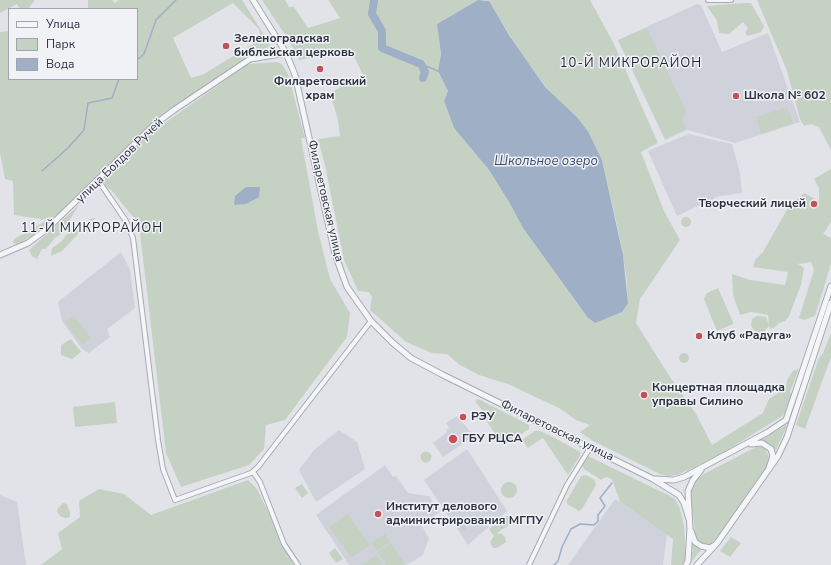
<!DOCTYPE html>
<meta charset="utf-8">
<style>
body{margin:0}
#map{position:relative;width:831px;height:565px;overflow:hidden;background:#e1e3e9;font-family:"Nunito Sans",sans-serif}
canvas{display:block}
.legend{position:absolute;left:8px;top:8px;width:130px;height:72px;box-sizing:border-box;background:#f1f2f6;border:1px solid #a2a5ad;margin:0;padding:5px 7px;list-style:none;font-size:12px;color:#2b313f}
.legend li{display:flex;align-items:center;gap:8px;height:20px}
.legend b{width:20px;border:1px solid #a2a5ad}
</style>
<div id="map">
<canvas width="831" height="565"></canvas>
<ul class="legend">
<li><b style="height:5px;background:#f4f5f7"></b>Улица</li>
<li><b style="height:11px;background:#c5d2c3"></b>Парк</li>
<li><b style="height:11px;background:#9fafc6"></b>Вода</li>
</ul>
</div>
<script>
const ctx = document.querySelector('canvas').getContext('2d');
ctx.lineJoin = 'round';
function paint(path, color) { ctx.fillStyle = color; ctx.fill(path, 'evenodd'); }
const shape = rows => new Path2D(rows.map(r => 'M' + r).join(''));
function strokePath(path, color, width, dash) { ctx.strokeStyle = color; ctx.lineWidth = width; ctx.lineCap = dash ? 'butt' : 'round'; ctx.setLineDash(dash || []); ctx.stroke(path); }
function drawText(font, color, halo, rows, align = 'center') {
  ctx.font = font + ' "Nunito Sans",sans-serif'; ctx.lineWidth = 3; ctx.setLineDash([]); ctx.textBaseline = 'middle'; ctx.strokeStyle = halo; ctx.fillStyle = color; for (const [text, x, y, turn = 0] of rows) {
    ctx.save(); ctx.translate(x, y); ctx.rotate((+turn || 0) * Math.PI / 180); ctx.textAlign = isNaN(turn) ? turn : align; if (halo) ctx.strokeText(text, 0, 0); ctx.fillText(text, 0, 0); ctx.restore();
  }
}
paint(shape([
 [697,4,701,5,722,52,768,33,800,122,735,143,687,130,665,140,618,40],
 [688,134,732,144,740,173,742,193,719,196,677,216,648,151],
 [121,252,130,270,135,308,107,329,110,337,89,353,82,349,62,321,58,302],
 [457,416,474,436,443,457,433,443,447,432,446,430,449,428,446,423],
 [339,430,357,442,365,469,316,502,299,470,314,450],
 [467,449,507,511,468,545,424,480],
 [385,465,393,477,396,476,408,493,429,496,440,512,421,525,429,538,423,555,406,565,349,565,316,515],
 [0,495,17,502,26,565,0,565],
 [615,499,667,534,663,565,568,565]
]), '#cfd2da');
paint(shape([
 [0,0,35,0,28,9,20,9,17,4,0,13],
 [88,0,112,0,115,3,119,0,242,0,271,46,250,55,160,117,42,230,18,244,13,243,14,239,44,222,46,218,40,221,41,219,14,215,13,181,5,179,0,153,0,32,9,31,9,79,137,79,137,9,88,9],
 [233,3,259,29,261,39,204,74,191,78,173,38],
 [262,0,285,0,289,7,294,7,308,28,340,18,328,0,478,0,437,24,441,54,438,71,448,91,444,101,454,128,489,170,509,202,523,228,588,318,595,323,628,303,626,274,620,239,602,160,589,133,578,118,545,87,524,57,487,0,590,0,613,42,658,143,641,152,664,211,680,240,640,299,636,323,670,377,696,414,712,445,763,413,769,399,786,388,787,380,793,371,799,369,790,392,794,396,787,413,729,449,695,467,677,475,668,476,660,474,593,441,580,432,590,425,576,420,559,408,508,384,479,375,460,365,447,354,432,353,406,342,370,310,372,297,369,292,358,291,344,260,325,165,318,139,340,136,338,120,330,93,363,75,351,50,299,60,288,39],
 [757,0,831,0,831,150,819,127,811,124,804,126,800,119,787,71],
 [743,3,751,3,764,26,761,32,748,36,745,33,748,28,743,22,729,34,719,33,717,21,707,6],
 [647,28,686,111,682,120,686,129,665,139,618,40],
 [277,62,282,64,288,74,305,138,301,138,318,231,330,279,350,313,347,337,285,420,266,425,264,449,249,465,181,487,166,453,140,233,134,218,112,191,105,186,104,181,106,177,148,135,248,64],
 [787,107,793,123,761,134,756,117],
 [831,169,831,222,823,234,831,238,831,264,815,316,804,320,799,318,814,270,811,262,799,264,794,261,804,268,801,285,789,316,785,321,779,323,775,327,770,329,769,326,764,332,756,333,751,326,752,319,757,316,766,317,769,325,768,315,751,312,740,315,733,295,732,274,750,280,785,285,788,272,753,267,755,260,763,252,788,208,804,193,819,201,819,188,814,179],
 [79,205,61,234,55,238,46,249,42,249,37,259,32,256,29,250],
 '681 222a5 5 0 1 1 10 0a5 5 0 1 1-10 0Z',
 [95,218,88,230,79,233,62,251,51,256,52,248,62,241,66,235,71,232,84,227,90,219],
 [718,288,733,322,733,324,717,331,704,299,707,293],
 [74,315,91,338,82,345,65,322],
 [831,323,831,357,805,429,796,425,819,358,823,353,831,333],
 [71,339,81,352,72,359,61,355,61,345],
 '679 358a5 5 0 1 1 10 0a5 5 0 1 1-10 0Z',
 [478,399,529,425,529,429,503,446,486,420,488,418,475,401],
 [115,402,117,423,75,427,73,407],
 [788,424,776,450,761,440,773,433],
 [535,431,540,431,555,438,580,452,580,456,568,475,543,438,528,448,522,440],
 [758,446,764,448,768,454,770,461,765,470,713,543,708,545,702,544,696,538,691,502,692,489,696,480,704,474],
 '420.5 457a5.5 5.5 0 1 1 11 0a5.5 5.5 0 1 1-11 0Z',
 [588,456,674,498,679,506,684,526,686,560,682,565,671,565,673,539,620,502,612,479,606,477,601,480,584,469,582,465],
 [586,475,595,480,596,485,582,509,579,511,567,504,567,500,581,476],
 [248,480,257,489,294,565,41,565,62,549,58,533,80,517,79,501,99,489,124,494,151,515],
 '501 490a8 8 0 1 1 16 0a8 8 0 1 1-16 0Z',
 [302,484,308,493,302,498,295,488],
 [63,503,67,504,70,513,70,517,66,518,61,517,57,512,58,508],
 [348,514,370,545,351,558,329,527],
 [508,515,513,522,497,533,502,534,505,537,506,542,497,548,493,548,490,542,494,536,489,529],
 [459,517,467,528,462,532,454,520],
 [385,534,390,542,377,551,371,543],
 [731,537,741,543,730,557,720,551],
 [693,542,702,549,692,561],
 [391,543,405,564,404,565,386,565,378,552],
 [335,548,343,559,336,563,329,553],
 [376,555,383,565,362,565]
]), '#c5d2c3');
paint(shape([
 [478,0,489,1,509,35,545,87,578,118,589,133,602,160,623,255,628,303,622,312,595,323,588,318,523,228,509,202,489,170,454,128,444,101,448,91,438,71,441,54,437,24],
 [246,187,260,187,259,197,246,204,234,205,235,196]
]), '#9fafc6');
strokePath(shape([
 [137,60,144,54,156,20,176,0],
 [421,64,438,71],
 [42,171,68,148,84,130,88,103,112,98,119,79],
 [554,565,558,561,562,547,571,529,580,524,594,525,598,521,598,515,605,506,600,498,612,483]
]), '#9fafc6', 1.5);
strokePath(shape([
 [374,0,372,14,382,31,382,48,421,64,425,72,423,78]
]), '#9fafc6', 8);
const minor = shape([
 [708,0,731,0],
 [98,180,126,221,133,238,158,440,163,469,175,500,251,473,258,467,371,321],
 [253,472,260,482,284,544,298,565],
 [529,565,567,485,590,448]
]);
const tertiary = shape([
 [253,0,286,53,295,75,335,254,347,287,371,321,393,343,411,358,443,375,653,479,679,495,684,503,689,519],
 [0,255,28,243,47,229,154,125,174,110,250,59,286,53],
 [751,444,762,443,771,449,773,456,769,468],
 [654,479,674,480,684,477,768,432,786,420,831,286],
 [691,531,695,542,701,546,710,548,713,546],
 [686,565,688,561,690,529,688,491,693,480,701,470],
 [697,565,717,543,778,456,787,437,831,303]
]);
strokePath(minor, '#a7aab3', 6);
strokePath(tertiary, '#a7aab3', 7);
strokePath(minor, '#f4f5f7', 4);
strokePath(tertiary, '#f4f5f7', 5);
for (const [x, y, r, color] of [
 [226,46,4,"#c45058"],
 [320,69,4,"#c45058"],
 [736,96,4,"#c45058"],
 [814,204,4,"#c45058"],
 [699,336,4,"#c45058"],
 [644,395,4,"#c45058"],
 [463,417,4,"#c45058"],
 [453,439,5,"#c45058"],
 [378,514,4,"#c45058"]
]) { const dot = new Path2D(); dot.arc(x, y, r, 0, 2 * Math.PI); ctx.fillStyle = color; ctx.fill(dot); strokePath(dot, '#f1f2f6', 1.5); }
drawText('bold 12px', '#2b313f', '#f1f2f6', [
 ["Зеленоградская",234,39],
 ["библейская церковь",234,53],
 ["Филаретовский",320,82,"center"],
 ["храм",320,96,"center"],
 ["Школа № 602",744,96],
 ["Творческий лицей",806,204,"right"],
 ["Клуб «Радуга»",707,336],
 ["Концертная площадка",652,388],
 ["управы Силино",652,402],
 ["РЭУ",471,417],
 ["ГБУ РЦСА",462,439],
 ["Институт делового",386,507],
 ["администрирования МГПУ",386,521]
], 'left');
drawText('12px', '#2b313f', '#f1f2f6', [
 ["улица Болдов Ручей",120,161,-44],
 ["Филаретовская улица",325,201,77],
 ["Филаретовская улица",557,431,26]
]);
ctx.letterSpacing = '1px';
drawText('13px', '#1d2230', '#f1f2f6', [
 ["10-Й МИКРОРАЙОН",631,64],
 ["11-Й МИКРОРАЙОН",92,229]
]);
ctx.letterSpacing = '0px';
drawText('italic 13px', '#384c70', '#f1f2f6', [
 ["Школьное озеро",546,162]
]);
</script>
